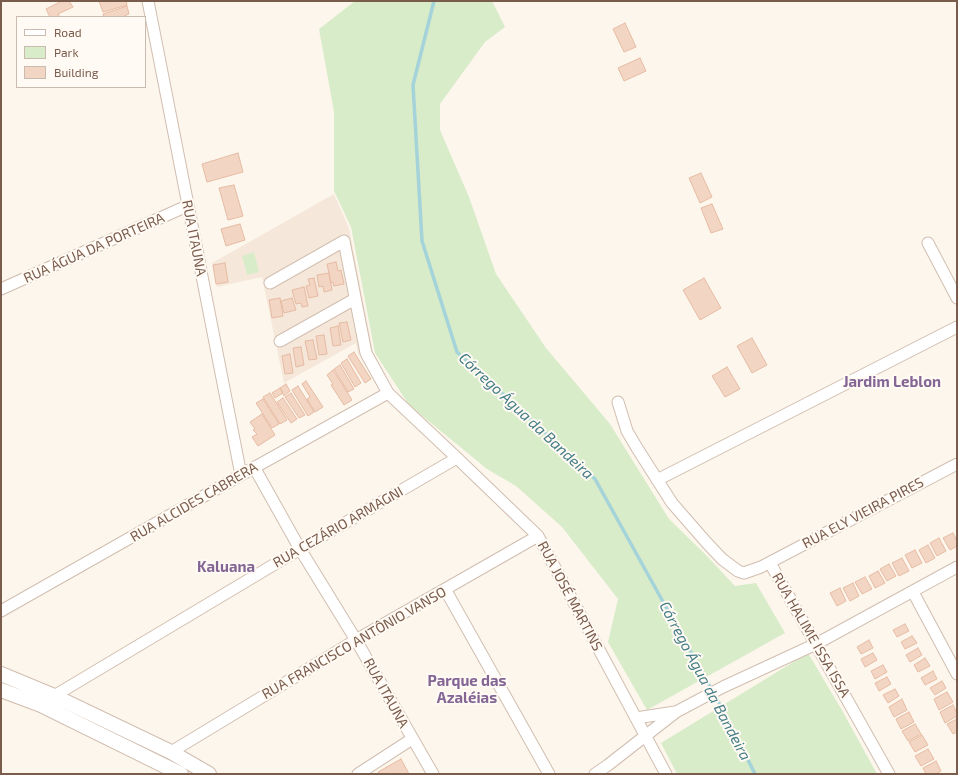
<!DOCTYPE html>
<meta charset="utf-8">
<style>
body{margin:0}
#map{position:relative;width:958px;height:775px;overflow:hidden;background:#fdf6ec;font-family:"Exo 2",sans-serif}
canvas{display:block}
.frame{position:absolute;inset:0;border:2px solid #7a5c4d;pointer-events:none}
.legend{position:absolute;left:16px;top:16px;width:130px;height:72px;box-sizing:border-box;background:#fffaf3;border:1px solid #cabbb1;margin:0;padding:5px 7px;list-style:none;font-size:12px;color:#7a5c4d}
.legend li{display:flex;align-items:center;gap:8px;height:20px}
.legend b{width:20px;border:1px solid #cabbb1}
</style>
<div id="map">
<canvas width="958" height="775"></canvas>
<div class="frame"></div>
<ul class="legend">
<li><b style="height:5px;background:#fff"></b>Road</li>
<li><b style="height:11px;background:#d8ecc9"></b>Park</li>
<li><b style="height:11px;background:#f3d5c3"></b>Building</li>
</ul>
</div>
<script>
const ctx = document.querySelector('canvas').getContext('2d');
ctx.lineJoin = 'round';
function paint(path, color) { ctx.fillStyle = color; ctx.fill(path, 'evenodd'); }
const shape = rows => new Path2D(rows.map(r => 'M' + r).join(''));
function strokePath(path, color, width, dash) { ctx.strokeStyle = color; ctx.lineWidth = width; ctx.lineCap = dash ? 'butt' : 'round'; ctx.setLineDash(dash || []); ctx.stroke(path); }
function drawText(font, color, halo, rows, align = 'center') {
  ctx.font = font + ' "Exo 2",sans-serif'; ctx.lineWidth = 4; ctx.setLineDash([]); ctx.textBaseline = 'middle'; ctx.strokeStyle = halo; ctx.fillStyle = color; for (const [text, x, y, turn = 0] of rows) {
    ctx.save(); ctx.translate(x, y); ctx.rotate((+turn || 0) * Math.PI / 180); ctx.textAlign = isNaN(turn) ? turn : align; if (halo) ctx.strokeText(text, 0, 0); ctx.fillText(text, 0, 0); ctx.restore();
  }
}
paint(shape([
 [334,194,349,228,373,351,358,355,356,343,284,383,262,277,217,287,212,263]
]), '#f5e8da');
paint(shape([
 [355,1,492,1,505,27,485,42,440,104,440,130,469,197,496,274,546,348,610,424,669,519,706,555,735,586,756,583,785,633,647,710,608,642,618,599,562,527,516,486,487,469,409,405,375,353,351,227,334,191,334,112,319,29],
 [254,252,259,272,247,275,242,256],
 [808,653,843,712,877,774,677,774,661,743]
]), '#d8ecc9');
strokePath(shape([
 [434,1,413,85,422,241,457,352,595,479,723,710,755,774]
]), '#a5d3da', 3.5);
const building = shape([
 [62,1,69,1,73,7,58,14,60,17,50,17,46,9,62,1],
 [99,1,126,1,127,5,103,12,99,1],
 [127,6,129,14,124,16,124,17,104,17,103,14,127,6],
 [625,23,636,47,624,52,613,29,625,23],
 [640,58,646,71,624,81,618,68,640,58],
 [238,153,243,172,207,182,202,164,238,153],
 [701,173,712,197,700,203,689,178,701,173],
 [234,185,243,216,228,220,219,188,234,185],
 [712,204,723,229,711,233,701,208,712,204],
 [240,224,245,240,226,246,221,229,240,224],
 [336,262,338,271,341,270,344,284,334,286,333,282,331,283,327,264,336,262],
 [225,263,228,282,216,284,213,265,225,263],
 [329,273,332,290,324,292,323,286,319,287,317,275,329,273],
 [314,278,318,296,309,298,306,286,310,285,308,279,314,278],
 [704,278,721,308,700,320,683,290,704,278],
 [304,287,308,306,302,307,301,303,296,304,292,290,304,287],
 [280,298,283,316,272,318,269,300,280,298],
 [292,298,296,310,284,313,281,301,292,298],
 [347,322,351,340,343,342,339,323,347,322],
 [338,326,341,345,333,346,330,328,338,326],
 [324,335,327,354,319,355,316,336,324,335],
 [752,338,767,365,752,373,737,346,752,338],
 [313,340,317,359,309,360,305,341,313,340],
 [301,347,304,365,296,367,293,348,301,347],
 [354,352,371,379,365,383,348,356,354,352],
 [290,354,293,373,285,374,282,356,290,354],
 [347,359,361,383,355,387,341,363,347,359],
 [340,365,354,389,348,392,334,369,340,365],
 [727,367,740,389,725,397,712,376,727,367],
 [333,370,352,400,344,405,331,385,333,384,327,375,333,370],
 [306,381,323,407,315,412,307,399,310,397,302,384,306,381],
 [286,384,290,391,284,396,280,388,286,384],
 [298,386,314,412,308,416,292,390,298,386],
 [280,388,283,393,275,398,272,393,280,388],
 [270,393,287,420,280,424,263,397,270,393],
 [291,393,305,415,299,418,285,397,291,393],
 [283,398,297,419,291,423,277,402,283,398],
 [263,399,279,424,272,428,256,403,263,399],
 [262,414,275,435,258,446,252,437,257,434,253,430,255,429,250,422,262,414],
 [953,533,957,541,957,546,950,550,943,538,953,533],
 [939,538,946,551,937,556,930,543,939,538],
 [928,545,935,558,926,563,919,550,928,545],
 [915,550,922,563,912,568,905,555,915,550],
 [902,558,909,571,899,576,892,563,902,558],
 [889,564,896,576,887,581,880,569,889,564],
 [878,571,885,583,875,588,869,576,878,571],
 [865,577,872,589,862,594,855,582,865,577],
 [853,583,859,596,850,601,843,588,853,583],
 [840,588,846,601,837,606,830,593,840,588],
 [905,624,909,631,897,637,893,630,905,624],
 [912,636,917,643,905,649,901,642,912,636],
 [869,640,873,648,861,654,857,647,869,640],
 [918,648,922,655,910,662,906,655,918,648],
 [873,653,877,660,865,667,861,659,873,653],
 [925,658,930,666,918,672,914,665,925,658],
 [883,665,887,672,875,679,871,671,883,665],
 [933,671,937,679,925,685,921,678,933,671],
 [887,677,891,684,879,691,875,683,887,677],
 [942,681,946,688,935,695,930,688,942,681],
 [895,689,899,696,888,703,883,695,895,689],
 [947,692,953,702,939,710,934,699,947,692],
 [902,699,907,710,894,717,889,707,902,699],
 [953,705,957,713,957,716,945,723,940,712,953,705],
 [909,712,914,722,901,729,896,719,909,712],
 [957,719,957,732,953,734,947,724,957,719],
 [915,724,921,734,908,741,902,731,915,724],
 [922,735,928,745,915,752,909,742,922,735],
 [928,749,934,759,921,766,915,756,928,749],
 [401,759,409,774,379,774,378,772,401,759],
 [936,761,941,771,936,774,926,774,923,768,936,761]
]);
paint(building, '#f3d5c3');
strokePath(building, '#e6bba3', 1);
const minor = shape([
 [148,1,241,475],
 [928,243,957,298],
 [270,283,344,241,366,353,388,393,457,458,538,536,666,774],
 [1,289,187,206],
 [280,341,355,299],
 [618,402,627,431,637,448,672,503,706,542,722,559,738,571,744,573,761,567,957,464],
 [254,467,300,549,356,640,433,774],
 [657,480,957,327],
 [770,563,889,774],
 [445,589,549,774],
 [913,592,957,674],
 [1,611,241,475,388,393],
 [54,696,300,549,457,458],
 [636,718,675,712],
 [171,752,356,640,538,536],
 [358,774,412,739],
 [595,774,608,765,676,712,723,687,816,644,957,567]
]);
const tertiary = shape([
 [1,674,54,696,171,752,209,774],
 [1,690,41,705,181,774]
]);
strokePath(minor, '#d1beb0', 13);
strokePath(tertiary, '#d1beb0', 16);
strokePath(minor, '#fff', 11);
strokePath(tertiary, '#fff', 14);
drawText('14px', '#7a5c4d', '#fffaf3', [
 ["RUA ITAUNA",194,238,79],
 ["RUA ÁGUA DA PORTEIRA",94,248,-24],
 ["RUA ALCIDES CABRERA",194,502,-30],
 ["RUA ELY VIEIRA PIRES",863,513,-28],
 ["RUA CEZÁRIO ARMAGNI",338,527,-30],
 ["RUA JOSÉ MARTINS",570,596,62],
 ["RUA HALIME ISSA ISSA",811,635,60],
 ["RUA FRANCISCO ANTÔNIO VANSO",354,643,-30],
 ["RUA ITAUNA",386,693,61]
]);
drawText('bold 15px', '#846695', '#fffaf3', [
 ["Jardim Leblon",892,382],
 ["Kaluana",226,567],
 ["Parque das",467,681],
 ["Azaléias",467,698]
]);
drawText('italic 15px', '#437c86', '#fffaf3', [
 ["Córrego Água da Bandeira",526,416,43],
 ["Córrego Água da Bandeira",705,681,62]
]);
</script>
